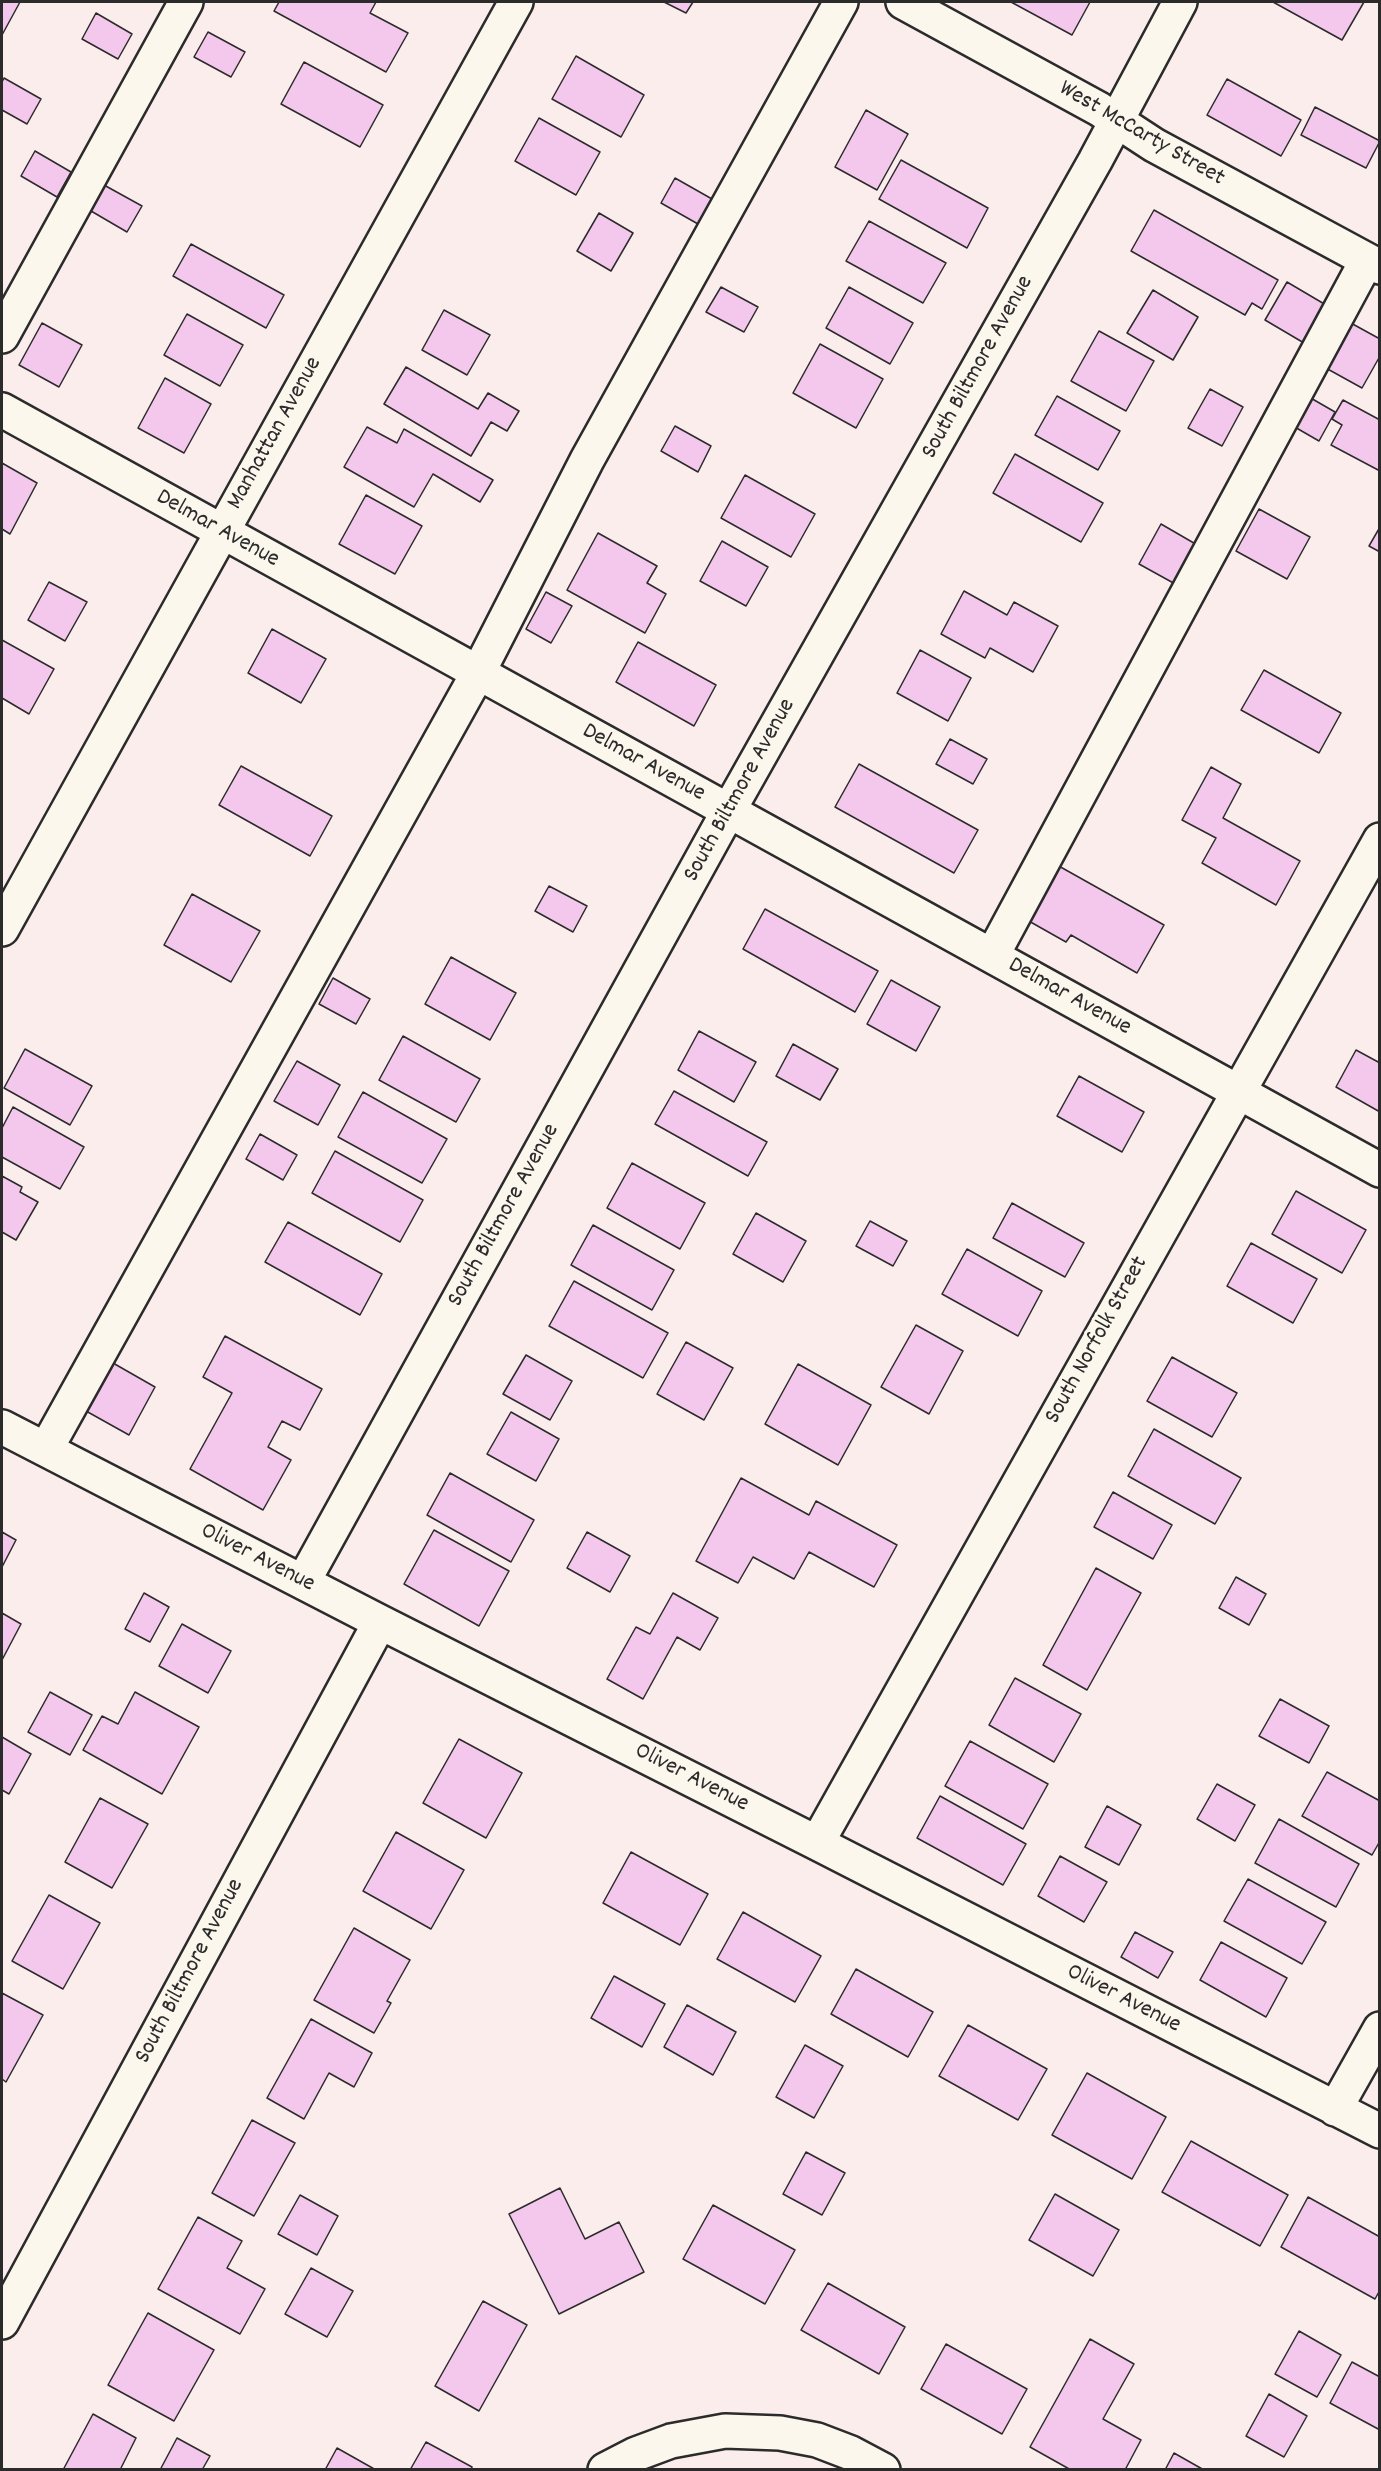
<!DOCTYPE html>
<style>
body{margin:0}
#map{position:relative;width:1381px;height:2471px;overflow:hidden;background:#faedec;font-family:Dekko,sans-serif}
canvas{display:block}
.frame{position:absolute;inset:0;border:3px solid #2b2b2b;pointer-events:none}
</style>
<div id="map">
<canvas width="1381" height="2471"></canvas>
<div class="frame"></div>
</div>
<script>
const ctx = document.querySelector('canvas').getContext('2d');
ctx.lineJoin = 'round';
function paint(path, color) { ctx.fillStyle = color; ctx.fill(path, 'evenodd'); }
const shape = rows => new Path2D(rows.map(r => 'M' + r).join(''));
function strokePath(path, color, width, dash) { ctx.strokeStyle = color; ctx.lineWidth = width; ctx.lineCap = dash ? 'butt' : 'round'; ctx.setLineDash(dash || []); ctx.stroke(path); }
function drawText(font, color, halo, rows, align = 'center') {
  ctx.font = font + ' Dekko,sans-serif'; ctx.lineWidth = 6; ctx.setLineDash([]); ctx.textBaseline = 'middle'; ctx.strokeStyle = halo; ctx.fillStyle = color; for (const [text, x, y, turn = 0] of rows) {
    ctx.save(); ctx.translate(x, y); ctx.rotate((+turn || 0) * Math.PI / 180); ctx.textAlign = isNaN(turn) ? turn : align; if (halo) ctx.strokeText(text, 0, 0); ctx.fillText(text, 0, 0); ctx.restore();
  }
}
const building = shape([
 [2,2,20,2,2,35,2,2],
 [279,2,376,2,370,13,408,33,386,72,274,11,279,2],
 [664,2,693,2,686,13,664,2],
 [1011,2,1090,2,1072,35,1011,2],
 [1273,2,1364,2,1342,40,1273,2],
 [96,13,132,34,118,59,82,39,96,13],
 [208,32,245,52,231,77,194,57,208,32],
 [576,56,644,95,621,137,552,99,576,56],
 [304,62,383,105,360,147,281,104,304,62],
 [4,78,41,99,27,124,2,110,2,82,4,78],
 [1227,79,1301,120,1281,156,1207,115,1227,79],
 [1315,107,1380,141,1366,168,1301,135,1315,107],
 [866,110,908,134,877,190,835,167,866,110],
 [539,118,600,152,576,195,515,161,539,118],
 [35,151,71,172,57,197,21,176,35,151],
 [901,160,988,208,967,248,879,199,901,160],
 [675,178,712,199,698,224,661,203,675,178],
 [104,185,142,206,127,232,91,211,104,185],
 [1154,210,1278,280,1262,309,1252,303,1245,315,1131,251,1154,210],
 [599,213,633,233,611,271,577,251,599,213],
 [869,221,946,263,923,303,846,261,869,221],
 [191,244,284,295,266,328,173,276,191,244],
 [1287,282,1326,305,1304,343,1265,320,1287,282],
 [721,287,758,307,744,332,706,312,721,287],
 [849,287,913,323,890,364,826,328,849,287],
 [1153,290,1198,317,1173,360,1127,333,1153,290],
 [444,310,490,335,467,375,422,350,444,310],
 [187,314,243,345,220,386,164,355,187,314],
 [1349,322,1380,339,1380,356,1362,388,1324,367,1349,322],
 [42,323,82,345,59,387,19,365,42,323],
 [1099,331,1154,361,1126,411,1071,381,1099,331],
 [820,344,883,379,856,428,793,393,820,344],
 [406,367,478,409,488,393,519,411,507,431,491,422,471,456,384,404,406,367],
 [165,378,211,404,184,453,138,428,165,378],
 [1210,389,1243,407,1222,446,1188,428,1210,389],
 [1057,396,1120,431,1098,470,1035,435,1057,396],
 [1309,397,1335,412,1319,441,1293,426,1309,397],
 [1343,400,1380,420,1380,471,1331,445,1342,425,1332,419,1343,400],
 [675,426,711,446,698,472,661,451,675,426],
 [367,427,397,443,404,429,493,480,480,502,433,474,414,507,344,467,367,427],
 [1015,454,1103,503,1081,542,993,493,1015,454],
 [2,463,37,483,10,534,2,529,2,463],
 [745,475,815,514,791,557,721,518,745,475],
 [366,495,422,526,395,574,339,544,366,495],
 [1259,509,1310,537,1287,579,1236,551,1259,509],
 [1161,524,1199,546,1177,585,1139,564,1161,524],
 [1380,527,1380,552,1369,546,1380,527],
 [598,533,657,566,647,583,666,594,645,633,567,590,598,533],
 [722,541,768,567,746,606,700,581,722,541],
 [49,582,87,602,65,641,28,620,49,582],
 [964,591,1007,615,1014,602,1058,626,1033,672,990,648,985,658,941,634,964,591],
 [546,592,572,606,551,643,526,629,546,592],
 [272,629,326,659,301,703,248,673,272,629],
 [2,640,54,669,29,714,2,698,2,640],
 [638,642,716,685,694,726,616,682,638,642],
 [920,650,971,678,948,721,897,693,920,650],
 [1264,670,1341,713,1319,753,1241,710,1264,670],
 [950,739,987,759,973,784,936,764,950,739],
 [859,764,978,830,954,873,835,807,859,764],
 [241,766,332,816,310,856,219,805,241,766],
 [1211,767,1241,784,1223,818,1300,861,1276,905,1202,863,1216,838,1182,820,1211,767],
 [1057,865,1164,925,1137,973,1071,935,1066,942,1027,920,1057,865],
 [549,886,587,906,573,932,535,911,549,886],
 [192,894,260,931,231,982,164,945,192,894],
 [765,909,878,971,855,1012,743,949,765,909],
 [451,957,516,993,490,1040,425,1004,451,957],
 [333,978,370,999,356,1024,319,1004,333,978],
 [891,980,940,1007,916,1051,867,1024,891,980],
 [699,1031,756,1062,734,1102,678,1070,699,1031],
 [403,1036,480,1079,456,1122,379,1080,403,1036],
 [793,1044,838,1069,820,1100,776,1076,793,1044],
 [25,1049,92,1086,70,1125,4,1088,25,1049],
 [1356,1050,1380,1063,1380,1112,1336,1087,1356,1050],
 [297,1061,340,1085,318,1125,274,1101,297,1061],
 [1079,1076,1144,1112,1122,1152,1057,1116,1079,1076],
 [674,1091,767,1142,748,1176,655,1124,674,1091],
 [363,1092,447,1139,422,1183,338,1137,363,1092],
 [13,1107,84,1147,60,1189,2,1157,2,1128,13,1107],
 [260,1134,297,1155,283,1180,246,1159,260,1134],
 [335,1151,423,1200,400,1242,312,1193,335,1151],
 [632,1163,705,1203,680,1249,607,1208,632,1163],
 [2,1176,22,1187,20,1192,38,1202,16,1240,2,1232,2,1176],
 [1296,1191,1366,1230,1342,1273,1272,1234,1296,1191],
 [1012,1203,1084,1243,1065,1277,993,1238,1012,1203],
 [756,1213,806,1241,783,1282,733,1254,756,1213],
 [870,1221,907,1241,893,1266,856,1246,870,1221],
 [288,1222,382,1274,360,1315,265,1262,288,1222],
 [593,1225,674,1270,652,1310,571,1265,593,1225],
 [1251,1243,1317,1279,1293,1323,1227,1286,1251,1243],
 [967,1249,1042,1291,1018,1336,942,1294,967,1249],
 [574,1281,668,1333,643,1378,549,1326,574,1281],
 [916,1325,963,1351,929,1414,881,1387,916,1325],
 [225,1336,322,1389,300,1430,282,1421,268,1447,291,1460,263,1510,190,1469,232,1393,203,1377,225,1336],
 [686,1342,733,1368,704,1420,657,1394,686,1342],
 [526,1355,572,1381,550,1420,503,1394,526,1355],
 [1172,1357,1237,1393,1212,1437,1147,1401,1172,1357],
 [113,1363,155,1387,129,1435,86,1411,113,1363],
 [798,1364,871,1405,838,1465,765,1424,798,1364],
 [511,1412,559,1439,536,1481,487,1454,511,1412],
 [1154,1429,1241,1478,1215,1524,1128,1476,1154,1429],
 [450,1473,534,1520,511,1562,427,1515,450,1473],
 [741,1478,809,1515,816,1501,897,1545,874,1587,809,1552,794,1579,753,1557,738,1583,696,1561,741,1478],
 [1113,1492,1172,1525,1153,1559,1094,1527,1113,1492],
 [434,1530,509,1571,479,1626,404,1584,434,1530],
 [2,1532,16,1540,2,1567,2,1532],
 [587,1532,630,1556,610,1592,567,1568,587,1532],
 [1096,1568,1141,1593,1087,1690,1043,1665,1096,1568],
 [1236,1577,1266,1594,1249,1625,1219,1608,1236,1577],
 [144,1593,169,1607,150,1642,125,1629,144,1593],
 [673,1593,718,1618,700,1650,677,1637,643,1699,607,1679,636,1627,650,1634,673,1593],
 [2,1613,21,1624,2,1660,2,1613],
 [182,1624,231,1651,208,1693,159,1666,182,1624],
 [1015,1678,1081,1714,1054,1762,989,1725,1015,1678],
 [50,1692,92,1715,70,1755,28,1732,50,1692],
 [135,1692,199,1727,162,1794,83,1750,102,1716,118,1724,135,1692],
 [1280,1699,1329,1726,1309,1763,1259,1736,1280,1699],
 [2,1737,31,1754,9,1794,2,1790,2,1737],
 [459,1739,522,1773,486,1838,423,1803,459,1739],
 [970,1741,1048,1784,1023,1829,945,1786,970,1741],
 [1327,1772,1380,1801,1380,1841,1372,1855,1302,1816,1327,1772],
 [1217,1784,1255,1805,1235,1841,1197,1819,1217,1784],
 [940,1796,1026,1844,1003,1885,917,1838,940,1796],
 [100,1798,148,1824,112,1888,65,1862,100,1798],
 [1107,1806,1141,1825,1119,1865,1085,1847,1107,1806],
 [1279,1819,1359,1864,1336,1907,1255,1863,1279,1819],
 [396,1832,464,1870,431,1929,363,1891,396,1832],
 [631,1852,708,1894,680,1945,603,1903,631,1852],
 [1060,1856,1107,1882,1084,1922,1038,1896,1060,1856],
 [1248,1879,1326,1922,1302,1964,1224,1921,1248,1879],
 [49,1895,100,1923,63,1989,12,1961,49,1895],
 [743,1912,821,1956,795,2002,717,1959,743,1912],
 [354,1928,410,1960,387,2001,391,2003,374,2033,314,2000,354,1928],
 [1135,1932,1173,1952,1158,1978,1121,1957,1135,1932],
 [1221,1942,1287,1978,1266,2017,1200,1980,1221,1942],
 [856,1969,933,2012,908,2057,831,2014,856,1969],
 [614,1976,665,2004,642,2047,591,2018,614,1976],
 [2,1993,43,2015,6,2082,2,2079,2,1993],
 [687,2005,736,2032,713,2075,664,2047,687,2005],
 [311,2019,372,2053,354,2087,329,2073,304,2119,267,2098,311,2019],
 [968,2025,1047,2069,1018,2120,939,2076,968,2025],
 [805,2045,843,2066,814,2118,776,2097,805,2045],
 [1087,2073,1166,2117,1132,2179,1052,2135,1087,2073],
 [252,2120,295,2143,254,2216,212,2193,252,2120],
 [1191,2141,1288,2195,1260,2246,1162,2192,1191,2141],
 [806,2152,845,2173,822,2215,783,2194,806,2152],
 [560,2188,585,2239,619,2222,644,2272,559,2314,509,2214,560,2188],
 [1055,2194,1119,2230,1093,2276,1029,2240,1055,2194],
 [300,2195,338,2216,317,2255,278,2234,300,2195],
 [1308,2197,1380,2237,1380,2290,1375,2299,1281,2247,1308,2197],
 [713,2205,795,2250,765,2304,683,2259,713,2205],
 [198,2217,242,2241,227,2268,265,2289,240,2334,158,2289,198,2217],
 [311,2268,353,2291,327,2337,285,2314,311,2268],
 [828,2283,905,2327,879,2374,801,2330,828,2283],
 [483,2301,527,2325,479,2411,435,2386,483,2301],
 [148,2313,214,2350,174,2421,108,2385,148,2313],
 [1299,2331,1341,2355,1317,2397,1275,2374,1299,2331],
 [1090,2339,1134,2364,1103,2419,1141,2440,1125,2470,1071,2470,1030,2447,1090,2339],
 [946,2344,1027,2389,1002,2434,921,2389,946,2344],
 [1352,2362,1380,2377,1380,2430,1330,2403,1352,2362],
 [1269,2394,1307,2416,1284,2457,1246,2436,1269,2394],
 [93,2414,136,2438,120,2470,63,2470,93,2414],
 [177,2438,210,2456,202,2470,160,2470,177,2438],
 [426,2442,472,2467,471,2470,410,2470,426,2442],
 [337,2448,376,2470,325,2470,337,2448],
 [1174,2453,1204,2470,1165,2470,1174,2453]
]);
paint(building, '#f4c7ec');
strokePath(building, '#2b2b2b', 1.5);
const minor = shape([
 [903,2,1099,109,1154,145,1380,267],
 [2,336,186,2],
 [2,410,1380,1170],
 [2,929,516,2],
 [992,956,1367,260],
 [2,1427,380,1622,817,1843,1380,2131],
 [46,1449,478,673,587,460,841,2],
 [303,1582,729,810,1095,161,1180,2],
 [817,1843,1380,840],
 [1335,2109,1380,2029],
 [2,2322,380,1622],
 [605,2470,636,2454,671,2441,725,2431,780,2433,817,2440,851,2453,883,2470]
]);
strokePath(minor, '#2b2b2b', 38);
strokePath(minor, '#fbf7ec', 33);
drawText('24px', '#2b2b2b', '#fbf7ec', [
 ["West McCarty Street",1141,135,30],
 ["South Biltmore Avenue",979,368,-61],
 ["Manhattan Avenue",276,434,-61],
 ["Delmar Avenue",217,530,29],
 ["Delmar Avenue",643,764,29],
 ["South Biltmore Avenue",741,791,-61],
 ["Delmar Avenue",1069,998,29],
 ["South Biltmore Avenue",505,1216,-61],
 ["South Norfolk Street",1098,1341,-61],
 ["Oliver Avenue",257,1559,27],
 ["Oliver Avenue",691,1779,27],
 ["South Biltmore Avenue",191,1972,-62],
 ["Oliver Avenue",1123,2000,27]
]);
</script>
